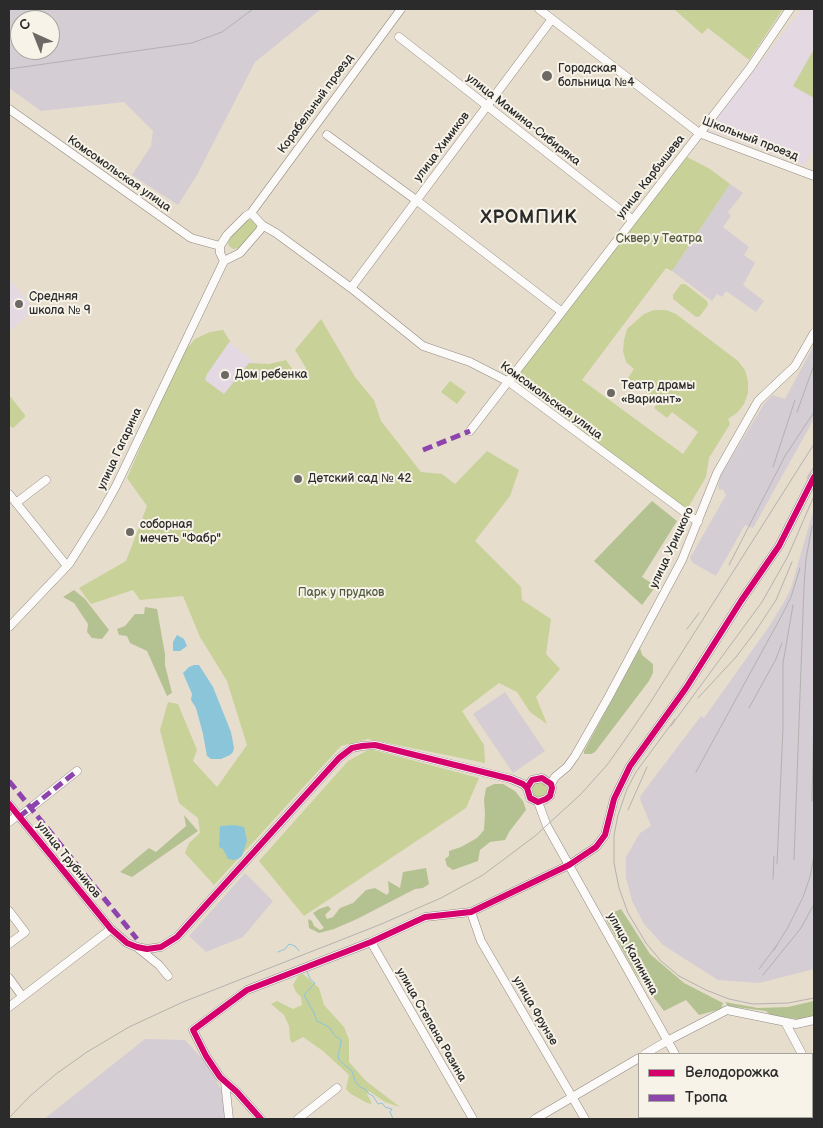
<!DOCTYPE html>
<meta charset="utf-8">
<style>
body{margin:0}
#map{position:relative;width:823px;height:1128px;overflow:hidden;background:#e7ddcd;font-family:"Balsamiq Sans",sans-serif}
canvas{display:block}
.frame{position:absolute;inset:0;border:10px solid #2b2b2b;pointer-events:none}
.legend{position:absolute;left:638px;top:1053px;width:175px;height:65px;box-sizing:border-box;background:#f7f3e8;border:1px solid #a5a39c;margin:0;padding:6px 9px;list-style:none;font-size:15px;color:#2b2b2b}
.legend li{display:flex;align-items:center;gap:10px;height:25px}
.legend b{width:25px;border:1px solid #a5a39c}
.north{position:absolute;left:10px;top:10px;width:50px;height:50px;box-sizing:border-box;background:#f7f3e8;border:1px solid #a5a39c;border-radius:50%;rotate:316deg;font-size:14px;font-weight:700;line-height:20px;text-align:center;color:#2b2b2b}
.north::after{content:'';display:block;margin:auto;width:18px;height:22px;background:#6d6964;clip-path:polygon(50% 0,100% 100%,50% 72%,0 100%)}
</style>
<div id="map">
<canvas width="823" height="1128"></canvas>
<div class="frame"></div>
<ul class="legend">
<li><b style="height:6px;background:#d6006c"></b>Велодорожка</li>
<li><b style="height:6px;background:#8e44ad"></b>Тропа</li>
</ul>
<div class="north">С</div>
</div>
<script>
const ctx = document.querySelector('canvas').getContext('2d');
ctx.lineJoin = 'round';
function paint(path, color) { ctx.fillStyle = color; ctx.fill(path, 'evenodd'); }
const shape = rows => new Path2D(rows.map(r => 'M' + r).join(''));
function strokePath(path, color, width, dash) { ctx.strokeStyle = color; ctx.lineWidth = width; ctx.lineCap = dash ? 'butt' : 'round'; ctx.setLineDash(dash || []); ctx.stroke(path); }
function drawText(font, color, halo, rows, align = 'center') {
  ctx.font = font + ' "Balsamiq Sans",sans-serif'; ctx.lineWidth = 4; ctx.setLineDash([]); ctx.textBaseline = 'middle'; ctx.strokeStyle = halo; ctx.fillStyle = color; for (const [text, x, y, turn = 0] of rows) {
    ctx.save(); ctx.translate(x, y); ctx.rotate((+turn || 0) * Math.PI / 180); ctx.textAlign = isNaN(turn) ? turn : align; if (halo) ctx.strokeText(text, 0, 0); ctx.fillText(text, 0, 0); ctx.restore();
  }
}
paint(shape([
 [802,9,814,9,814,150,804,165,710,130,709,128],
 [9,279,35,310,9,331],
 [215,330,267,373,232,416,184,378]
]), '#e4d8e2');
paint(shape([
 [9,9,321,9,255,62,197,175,178,205,132,175,151,146,153,131,124,102,41,111,9,88],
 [20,20,50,20,50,50,20,50],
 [730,184,743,193,728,212,731,216,723,227,749,247,744,255,755,263,743,285,764,301,756,312,726,291,722,297,717,294,712,301,672,271],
 [814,345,814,419,753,528,745,525,716,576,693,563,690,558,726,495,723,489,719,490,718,486,721,475,764,404,772,395,785,399],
 [814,508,814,969,759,983,718,980,663,945,644,924,632,901,626,878,626,857,640,833,651,826,640,799,641,795,701,716,704,718,768,628,784,602,791,588],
 [505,692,545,751,513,773,473,714],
 [245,873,273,901,243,937,206,952,189,936],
 [145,1039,185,1040,209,1066,227,1102,225,1119,44,1119]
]), '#d4cdd4');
paint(shape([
 [674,9,783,9,749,60,708,28,702,34],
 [814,49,814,98,793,86],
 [687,157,710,169,730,184,672,271,666,268,582,380,683,454,698,432,672,412,667,418,654,408,659,402,628,378,634,369,626,362,623,351,624,340,627,329,644,314,654,310,666,310,676,314,738,361,745,370,748,381,748,393,744,404,737,413,728,419,730,424,709,458,706,477,686,511,514,378],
 [253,219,259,227,241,248,233,249,229,246,228,243,232,233,245,220],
 [681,284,685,284,707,301,708,305,700,316,696,317,673,299,673,295],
 [321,319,355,377,374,400,381,421,421,472,442,474,455,484,487,451,519,470,510,496,475,541,521,587,522,600,551,619,546,654,560,669,536,697,547,724,530,712,517,692,499,683,462,711,484,745,485,763,368,739,341,746,214,885,185,853,189,843,200,833,198,818,179,803,160,730,168,702,178,704,197,750,193,761,217,787,247,745,227,681,200,637,183,596,140,600,133,590,91,604,79,588,126,561,147,506,127,478,181,355,195,339,210,332,223,330,230,341,207,374,205,380,224,394,249,363,269,364,286,360,299,379,306,368,295,350],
 [450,381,466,392,457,404,441,392],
 [9,395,25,415,25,417,13,428,9,426],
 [370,749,479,778,466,808,304,916,259,861,348,761],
 '531 790a8 8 0 1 1 16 0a8 8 0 1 1-16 0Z',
 [303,974,319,988,324,1005,344,1027,349,1040,349,1062,366,1081,400,1107,385,1102,369,1091,367,1094,372,1104,367,1103,351,1094,346,1089,349,1075,323,1051,303,1037,292,1043,290,1039,289,1026,284,1015,271,1004,277,1001,293,1009,302,1005,301,997,296,992,293,985,298,976]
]), '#c7d198');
paint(shape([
 [652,501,677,521,642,577,656,586,642,605,594,561],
 [74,590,85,599,109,630,102,639,92,638,87,632,88,624,74,603,63,597],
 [145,607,157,609,165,654,165,665,172,693,167,696,147,651,130,643,127,636,119,635,117,629,125,626,135,614,144,614],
 [640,648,642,655,653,664,653,673,649,681,595,752,591,754,584,754,584,751],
 [494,784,503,784,515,791,523,801,526,810,509,832,505,840,490,842,480,850,478,861,453,870,447,866,445,859,449,856,449,851,461,847,477,838,484,830,485,813,484,800,486,788],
 [184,815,198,831,132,877,120,872,149,848,156,852,186,826],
 [426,868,429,884,423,888,415,889,357,919,334,929,319,933,309,928,308,919,312,921,314,926,320,930,324,928,313,913,319,909,328,906,331,909,325,915,327,919,333,917,340,908,353,903,366,890,375,888,387,895,389,892,388,881,400,888,403,872],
 [621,909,650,954,684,983,723,1003,721,1009,699,1015,686,1000,664,1011,636,974,604,916],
 [814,1001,814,1016,804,1020,770,1015,766,1011,728,1006,725,1002,758,1008,788,1007]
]), '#b4c291');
paint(shape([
 [177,635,184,639,187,646,180,651,173,651,173,642],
 [194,665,199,665,213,687,231,732,234,748,233,752,230,755,221,759,211,759,207,756,203,734,196,708,191,700,192,694,183,673,189,667],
 [235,825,244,827,247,840,242,856,238,859,234,860,228,859,223,849,219,847,220,826]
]), '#8bc5da');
strokePath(shape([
 [278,952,285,949,289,944,295,946,299,951],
 [307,971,310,979,315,983,304,995,313,1011,317,1021,329,1027,335,1036,341,1040,340,1048,338,1054,339,1060,352,1071,355,1081,360,1087,365,1089,369,1094,373,1096,378,1104,382,1103,385,1107,392,1109,390,1112,393,1119]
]), '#8bc5da', 1);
const minor = shape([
 [539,9,699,133,814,176],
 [399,37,633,220],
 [9,109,191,238,220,246],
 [327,135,416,200,562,312],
 [251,213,401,9],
 [251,213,262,225,260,230,240,253,224,261,220,253,220,246,227,235,246,216,251,213],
 [262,225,276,233,351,288,423,346,470,362,509,382,698,522],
 [351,288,552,19],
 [470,431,750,68,790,9],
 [9,494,67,566],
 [16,503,46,480],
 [9,627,69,564,101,513,116,486,224,261],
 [551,784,555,777,567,767,575,756,608,698,682,560,717,473,758,401,795,366,814,333],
 [538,802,547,826,675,1054],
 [9,804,111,929,127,943,137,947,147,949,161,947,177,937,339,758,352,748,362,746,375,745,511,779,523,784,527,788,530,798,538,802,546,799,550,796,552,788,551,784,542,778,532,780,527,788],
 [19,817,77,771],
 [9,822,18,815],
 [9,911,25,932,9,944],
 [471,912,481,941,585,1119],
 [371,942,473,1119],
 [138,948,159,965,168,976],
 [9,978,22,996],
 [9,1007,111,929],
 [785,1022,802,1054],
 [645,1054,667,1041,727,1010,796,1024,814,1020],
 [812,1072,814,1077],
 [225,1082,229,1119],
 [711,1117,713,1119],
 [261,1119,237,1092,220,1077,206,1056,193,1030,247,990,371,942,425,917,471,912,569,865,596,847,605,835,614,799,630,766,686,688,741,601,779,546,814,477],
 [298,1119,337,1088],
 [535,1119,639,1058]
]);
strokePath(minor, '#8f8a82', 9);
strokePath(minor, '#fbfaf8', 8);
strokePath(shape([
 [9,69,192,43,222,32,253,9],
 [797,412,814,365],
 [773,467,795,400],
 [807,478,814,467],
 [729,565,785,456,814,412],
 [687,629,699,613],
 [698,698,736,657,755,632,776,600,792,562],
 [749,708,776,659,782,643],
 [675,719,636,772,627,789,618,815,614,835,614,863,619,888,628,913,646,943,661,961,679,976,706,990,729,999,753,1004,788,1003,814,998],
 [671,726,762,602,788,556,814,496],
 [696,772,782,615,791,597,800,568],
 [812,801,814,710],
 [628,810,647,767],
 [794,860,804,586,806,559,812,526],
 [777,864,783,728,783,663,793,605],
 [773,879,774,856],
 [774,950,788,927,803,897,810,877,814,856],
 [759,969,777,945],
 [763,975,801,928,814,904],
 [9,1118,30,1096,56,1074,87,1052,129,1027,183,1002,379,925,441,898,483,875,535,836,580,795,607,765,622,744,648,706,814,444]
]), '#b3b2af', 1);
strokePath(shape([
 [423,450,470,431],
 [9,781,137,939],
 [19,817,77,771]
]), '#8e44ad', 5, [10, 5]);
strokePath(shape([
 [9,804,111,929,127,943,137,947,147,949,161,947,177,937,339,758,352,748,362,746,375,745,511,779,523,784,527,788,530,798,538,802,546,799,550,796,552,788,551,784,542,778,532,780,527,788],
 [261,1119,237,1092,220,1077,206,1056,193,1030,247,990,371,942,425,917,471,912,569,865,596,847,605,835,614,799,630,766,686,688,741,601,779,546,814,477]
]), '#d6006c', 6);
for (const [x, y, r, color] of [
 [547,76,6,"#6d6964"],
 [19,304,5,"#6d6964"],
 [225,375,5,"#6d6964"],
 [611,393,5,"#6d6964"],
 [298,479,5,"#6d6964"],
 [130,532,5,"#6d6964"]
]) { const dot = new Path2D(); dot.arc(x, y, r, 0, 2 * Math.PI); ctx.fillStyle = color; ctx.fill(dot); strokePath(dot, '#f7f3e8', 2); }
drawText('12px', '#2b2b2b', '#f7f3e8', [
 ["Городская",558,69],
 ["больница №4",558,83],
 ["Средняя",29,297],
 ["школа № 9",29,311],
 ["Дом ребенка",235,375],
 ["Театр драмы",621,386],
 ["«Вариант»",621,400],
 ["Детский сад № 42",308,479],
 ["соборная",140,525],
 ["мечеть \"Фабр\"",140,539]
], 'left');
drawText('12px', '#2b2b2b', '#f7f3e8', [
 ["Корабельный проезд",316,104,-54],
 ["улица Мамина-Сибиряка",523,120,38],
 ["Школьный проезд",750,139,21],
 ["улица Химиков",442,147,-53],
 ["Комсомольская улица",119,174,35],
 ["улица Карбышева",651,177,-52],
 ["Комсомольская улица",551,401,36],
 ["улица Гагарина",120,449,-65],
 ["улица Урицкого",672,548,-65],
 ["улица Трубников",68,860,51],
 ["улица Калинина",632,954,61],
 ["улица Фрунзе",535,1011,60],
 ["улица Степана Разина",431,1025,60]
]);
drawText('12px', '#525a3f', '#f7f3e8', [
 ["Сквер у Театра",659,239],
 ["Парк у прудков",341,593]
]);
ctx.letterSpacing = '1px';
drawText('bold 18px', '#2b2b2b', '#f7f3e8', [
 ["ХРОМПИК",529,218]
]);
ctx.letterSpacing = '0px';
</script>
